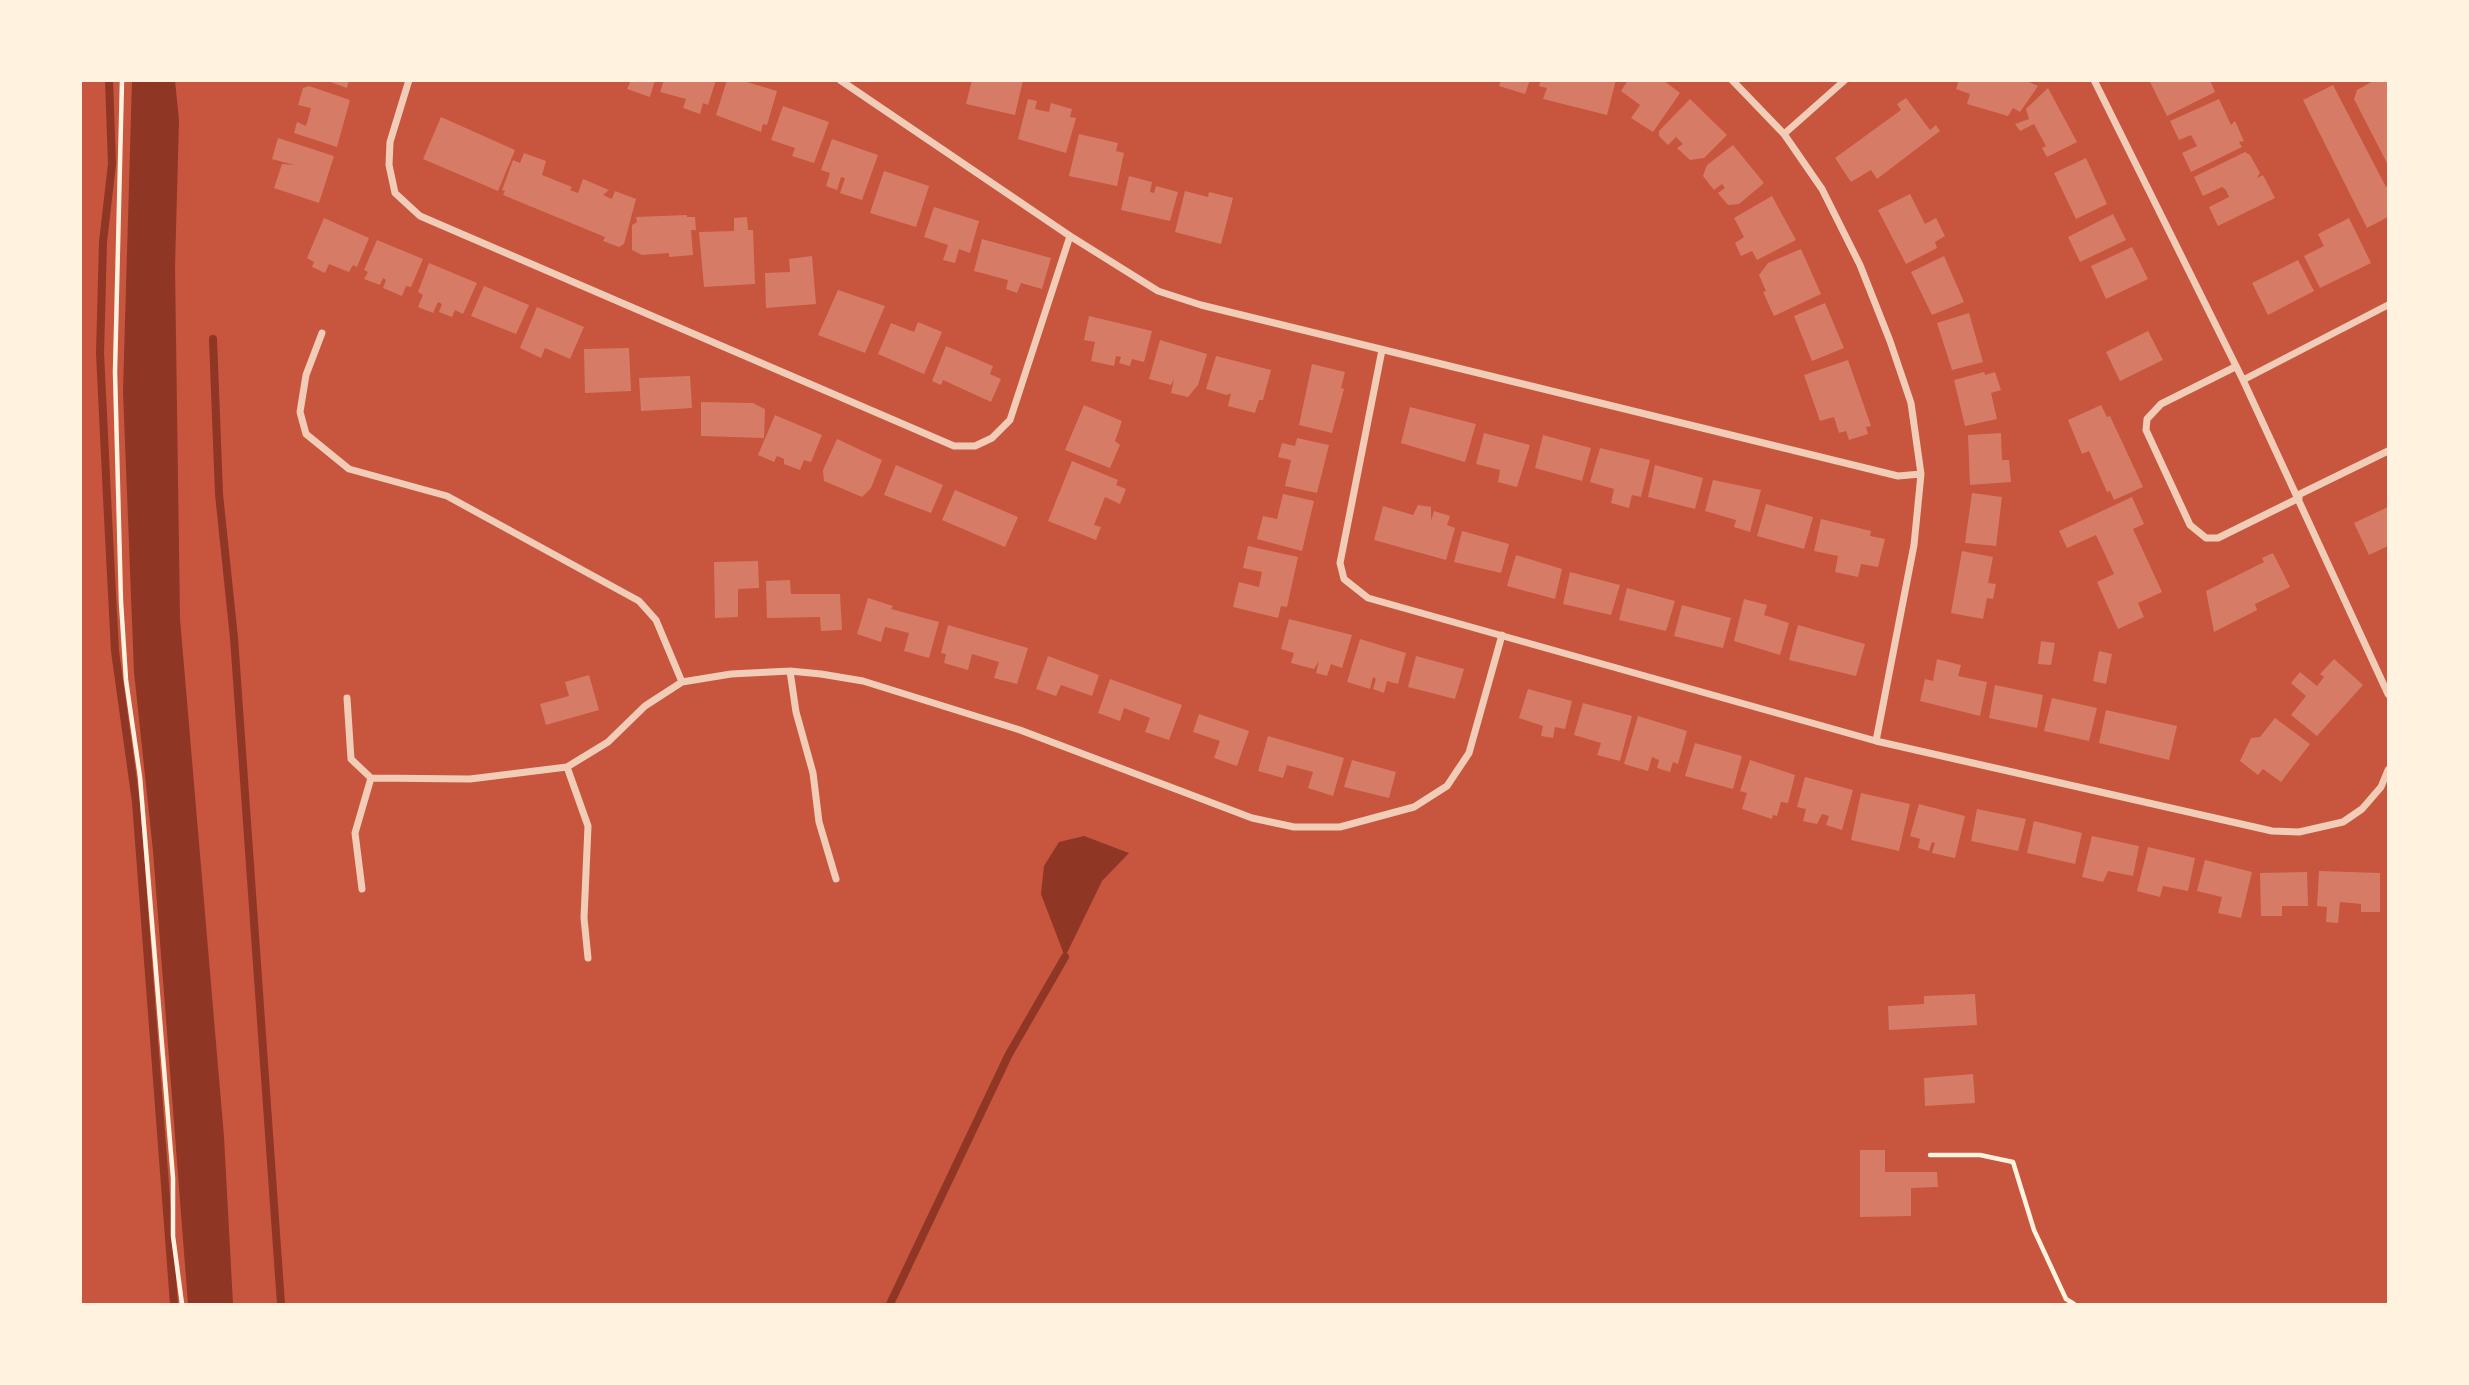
<!DOCTYPE html>
<style>
body{margin:0}
#map{position:relative;width:2469px;height:1385px;overflow:hidden;background:#c8553d;font-family:Helvetica,sans-serif}
canvas{display:block}
.frame{position:absolute;inset:0;border:82px solid #fff3e0;pointer-events:none}
</style>
<div id="map">
<canvas width="2469" height="1385"></canvas>
<div class="frame"></div>
</div>
<script>
const ctx = document.querySelector('canvas').getContext('2d');
ctx.lineJoin = 'round';
function paint(path, color) { ctx.fillStyle = color; ctx.fill(path, 'evenodd'); }
const shape = rows => new Path2D(rows.map(r => 'M' + r).join(''));
function strokePath(path, color, width, dash) { ctx.strokeStyle = color; ctx.lineWidth = width; ctx.lineCap = dash ? 'butt' : 'round'; ctx.setLineDash(dash || []); ctx.stroke(path); }
paint(shape([
 [132,81,175,81,179,120,175,267,180,619,224,1137,233,1304,188,1304,153,851,134,672,123,391],
 [1084,836,1129,853,1102,881,1065,957,1041,894,1044,866,1059,842]
]), '#8f3625');
strokePath(shape([
 [109,80,112,164,103,242,100,353,108,517,115,651,136,802,174,1304],
 [213,339,219,494,234,638,281,1304],
 [890,1304,1009,1054,1065,957]
]), '#8f3625', 8);
paint(shape([
 [325,80,349,80,347,88],
 [631,80,655,80,650,97,627,89],
 [664,80,716,80,708,105,703,103,700,114,683,108,686,99,660,92],
 [727,80,740,80,777,91,767,125,763,124,761,132,716,115],
 [972,80,1023,80,1015,115,966,104],
 [1501,80,1530,80,1525,94,1499,86],
 [1541,80,1616,80,1607,115,1543,99,1547,88,1539,86],
 [1628,80,1663,80,1680,93,1653,132,1631,118,1640,105,1621,91],
 [1959,80,2024,80,2038,86,2020,112,2013,108,2008,116,1967,104,1970,94,1956,89],
 [2149,80,2210,80,2215,92,2167,116],
 [2375,80,2388,80,2388,165,2354,99,2357,90],
 [2333,85,2386,187,2388,186,2388,217,2367,228,2303,100],
 [309,86,350,100,337,147,294,133,297,122,306,126,311,108,298,105,303,88],
 [2048,88,2077,142,2047,157,2042,148,2046,146,2034,124,2020,131,2015,124,2029,119,2026,109],
 [1906,98,1930,130,1936,125,1940,131,1877,179,1871,170,1851,182,1835,158,1901,110,1897,104],
 [1028,99,1037,101,1035,109,1049,112,1051,103,1072,109,1070,117,1076,118,1066,153,1018,139],
 [1690,99,1727,135,1704,158,1690,160,1677,148,1683,144,1676,137,1668,145,1659,136,1659,131],
 [2219,99,2231,125,2235,121,2244,141,2239,142,2242,147,2191,172,2182,153,2197,146,2191,135,2179,140,2170,121],
 [783,106,829,122,814,163,792,156,795,148,771,140],
 [441,117,515,150,498,191,423,159],
 [1079,134,1118,143,1116,151,1124,153,1117,186,1069,176],
 [278,138,334,156,319,203,274,188,282,164,294,165,272,159],
 [832,139,878,155,862,200,840,193,845,178,841,177,837,190,826,186,830,173,821,170],
 [1733,145,1764,183,1739,204,1728,205,1718,193,1725,188,1722,184,1714,190,1703,176,1707,165],
 [2245,152,2250,155,2260,173,2257,178,2263,175,2275,198,2218,226,2209,207,2229,197,2226,190,2222,187,2203,196,2194,177],
 [524,153,546,161,542,175,572,187,570,190,578,193,583,179,609,190,603,195,612,199,615,191,636,199,624,244,619,247,603,241,605,237,503,195,505,191,502,190,513,160,520,163],
 [2086,158,2107,204,2076,219,2054,173],
 [884,171,929,186,916,227,870,213],
 [1129,176,1152,182,1150,192,1154,193,1156,186,1178,192,1170,221,1121,210],
 [1185,191,1208,197,1209,192,1233,198,1221,244,1175,232],
 [1910,194,1925,224,1936,218,1945,236,1935,242,1937,248,1906,264,1878,210],
 [1772,196,1796,240,1757,260,1752,251,1741,256,1735,243,1744,237,1734,218],
 [934,207,979,221,970,253,959,249,955,263,943,260,948,245,924,237],
 [2113,214,2126,240,2080,262,2068,237],
 [687,215,687,217,695,217,696,230,691,230,693,255,669,257,669,253,642,255,632,250,632,225,637,222,636,217],
 [747,217,748,230,753,230,755,284,704,287,699,232,734,231,734,218],
 [324,218,369,238,357,267,353,265,349,272,329,264,325,273,312,267,314,262,307,258],
 [2349,218,2371,263,2320,288,2304,256,2324,246,2318,234],
 [982,239,1051,258,1042,289,1021,283,1017,293,1006,289,1008,280,974,271],
 [377,240,423,259,411,287,406,286,402,296,383,288,386,280,383,278,380,285,364,279,368,272,364,270],
 [2132,247,2148,279,2106,299,2091,266],
 [1801,249,1821,294,1774,316,1763,292,1766,291,1759,275,1768,263],
 [812,256,816,304,766,308,765,273,790,272,789,259],
 [1944,256,1964,302,1932,315,1911,272],
 [2298,260,2314,291,2268,315,2252,283],
 [429,263,477,283,463,314,455,310,452,317,439,312,442,304,438,302,433,313,418,307,423,295,418,292],
 [484,286,529,305,516,334,471,316],
 [838,290,885,306,865,353,818,335],
 [1825,303,1844,348,1812,361,1794,316],
 [537,307,584,327,570,359,545,348,541,358,520,348],
 [1969,313,1983,362,1952,370,1937,323],
 [1089,316,1152,331,1144,362,1132,359,1130,366,1119,363,1121,357,1116,356,1114,366,1091,361,1095,342,1084,340],
 [918,322,942,332,924,374,878,354,891,323,914,332],
 [2148,331,2163,360,2120,381,2106,352],
 [1160,340,1207,354,1198,385,1188,397,1171,393,1174,379,1171,385,1149,379],
 [946,346,993,366,990,374,1001,379,991,402,943,380,941,385,932,381],
 [629,348,631,391,585,393,584,349],
 [1216,356,1271,370,1263,400,1259,400,1255,413,1228,406,1231,393,1227,395,1206,389],
 [1848,360,1871,426,1866,427,1868,434,1849,440,1846,431,1839,433,1834,417,1820,421,1804,375],
 [1312,364,1345,372,1341,388,1344,389,1332,433,1299,425],
 [1984,372,1985,375,1995,372,2001,390,1991,393,1997,419,1965,426,1954,380],
 [690,376,692,408,641,411,639,378],
 [701,402,753,403,765,409,764,438,701,436],
 [1084,405,1122,421,1115,441,1120,445,1110,468,1065,450],
 [2101,405,2107,417,2110,416,2143,487,2114,500,2110,491,2107,492,2089,451,2082,454,2068,420],
 [1410,407,1476,424,1465,462,1401,443],
 [775,415,822,435,811,462,804,460,800,470,784,464,784,459,777,456,774,462,758,455],
 [1484,433,1530,445,1517,487,1498,482,1500,470,1476,464],
 [2001,433,2002,460,2009,460,2011,482,1970,485,1968,435],
 [1543,435,1591,448,1582,481,1535,468],
 [1297,438,1329,445,1317,493,1285,486,1291,460,1278,457,1282,443,1295,446],
 [837,439,882,460,871,488,862,497,824,481,823,470],
 [1600,448,1650,460,1641,497,1632,495,1629,508,1611,503,1614,489,1590,482],
 [1072,461,1118,480,1116,485,1126,489,1120,504,1105,497,1094,525,1101,527,1096,540,1048,521],
 [896,465,943,485,931,513,884,495],
 [1655,465,1703,478,1695,509,1648,497],
 [1713,480,1761,490,1750,532,1734,527,1736,520,1705,511],
 [955,490,1018,517,1005,547,942,520],
 [1972,493,2002,497,1996,546,1965,543],
 [1283,494,1314,501,1302,551,1257,539,1263,516,1277,519],
 [2132,497,2144,524,2133,529,2162,592,2138,603,2144,617,2118,629,2097,582,2114,574,2096,535,2067,548,2059,531],
 [1766,504,1813,517,1804,549,1757,536],
 [1418,505,1431,507,1431,521,1434,511,1450,516,1447,525,1455,528,1446,560,1374,540,1383,506,1413,515],
 [2388,507,2388,546,2369,555,2354,523],
 [1821,519,1871,531,1870,536,1885,539,1878,567,1861,564,1858,577,1835,572,1838,556,1814,551],
 [1462,531,1509,544,1501,573,1454,562],
 [1248,546,1298,557,1287,607,1281,606,1278,618,1233,607,1239,582,1259,587,1262,572,1243,568],
 [1962,551,1993,557,1988,583,1996,584,1993,599,1987,598,1983,619,1951,613],
 [2273,553,2290,587,2255,604,2257,610,2214,632,2206,591,2264,562,2262,558],
 [1516,555,1562,569,1555,599,1507,586],
 [758,561,759,588,738,589,738,617,715,618,714,562],
 [1570,572,1620,585,1611,615,1563,604],
 [790,580,791,594,840,594,842,630,821,631,820,617,767,618,766,581],
 [1627,588,1675,601,1666,631,1619,620],
 [868,598,893,606,891,609,939,622,929,658,904,651,909,633,885,627,881,642,857,634],
 [1744,599,1767,605,1764,615,1789,623,1780,655,1734,641],
 [1682,605,1731,618,1723,648,1674,636],
 [1289,619,1352,635,1342,668,1331,664,1327,676,1316,673,1319,661,1314,669,1291,663,1294,653,1281,649],
 [948,625,1028,648,1017,684,994,678,999,662,972,654,968,670,944,663,946,654,941,653],
 [1798,625,1865,644,1856,676,1789,660],
 [1360,639,1406,653,1398,684,1387,681,1384,693,1373,689,1376,679,1373,677,1370,689,1347,682],
 [2041,641,2055,643,2051,665,2038,664],
 [2099,651,2112,654,2106,684,2093,681],
 [1048,656,1099,675,1092,696,1061,685,1056,696,1036,689],
 [1416,656,1464,669,1455,699,1408,687],
 [1937,659,1961,665,1958,676,1987,682,1980,716,1920,701,1925,679,1933,681],
 [2334,659,2363,685,2317,736,2291,715,2306,696,2291,683,2300,672,2317,686,2324,677,2320,674],
 [589,675,599,710,546,725,540,704,569,696,565,682],
 [1110,679,1182,705,1169,740,1145,732,1150,718,1124,708,1120,721,1098,713],
 [1995,685,2043,695,2037,728,1989,718],
 [1528,689,1572,701,1565,729,1555,727,1553,738,1541,736,1543,726,1519,718],
 [2052,698,2097,708,2089,741,2044,731],
 [1583,703,1632,716,1620,761,1597,755,1601,743,1574,735],
 [2106,710,2177,726,2169,760,2099,743],
 [1199,714,1249,731,1237,766,1214,758,1220,741,1193,732],
 [1638,716,1687,731,1678,764,1673,762,1670,772,1657,768,1659,760,1652,757,1648,771,1624,764],
 [2275,718,2310,744,2281,782,2263,769,2258,775,2240,761,2251,738,2260,737],
 [1268,736,1344,758,1333,796,1308,788,1313,772,1287,765,1283,778,1258,771],
 [1695,743,1742,756,1733,789,1685,776],
 [1352,760,1396,772,1389,798,1344,787],
 [1750,760,1795,775,1788,803,1781,802,1777,816,1773,815,1772,819,1742,809,1747,793,1740,791],
 [1805,777,1853,790,1842,830,1826,825,1829,816,1822,814,1817,824,1803,821,1806,809,1797,807],
 [1861,793,1910,804,1899,851,1851,840],
 [1919,804,1965,816,1955,858,1932,853,1935,843,1932,842,1929,851,1918,848,1920,839,1910,836],
 [1977,809,2026,819,2018,851,1971,841],
 [2034,821,2082,833,2075,864,2027,853],
 [2092,836,2139,846,2133,876,2108,871,2111,853,2108,871,2103,882,2082,877],
 [2148,847,2195,858,2188,891,2163,886,2160,897,2137,891],
 [2205,860,2252,872,2241,918,2218,913,2222,897,2197,891],
 [2319,871,2380,873,2380,912,2361,912,2361,904,2340,902,2338,923,2326,922,2327,907,2317,906],
 [2307,872,2308,906,2282,906,2282,916,2261,916,2260,873],
 [1975,994,1977,1025,1889,1030,1888,1006,1924,1004,1924,996],
 [1973,1074,1975,1103,1925,1106,1924,1078],
 [1860,1150,1885,1150,1885,1172,1937,1172,1938,1187,1911,1188,1911,1216,1860,1217]
]), '#d67c66');
strokePath(shape([
 [122,80,115,372,121,602,126,680,140,777,173,1178,173,1236,182,1304],
 [1930,1155,1980,1155,2013,1162,2034,1230,2066,1299,2074,1304]
]), '#fff3e0', 4.5);
strokePath(shape([
 [409,80,390,142,389,165,395,193,420,216,954,446,975,446,992,438,1010,420,1070,236],
 [840,80,1070,236,1158,291,1201,305,1898,476,1921,474],
 [1732,80,1784,134,1822,189,1860,265,1890,341,1911,403,1921,474,1914,545,1876,741],
 [2094,80,2243,380,2388,694],
 [1784,134,1845,80],
 [322,333,306,375,300,412,306,434,349,469,447,496,639,601,656,620,682,682],
 [1382,350,1340,563,1344,579,1368,598,1876,741,2272,831,2299,832,2343,822,2362,809,2381,787,2388,770],
 [2235,367,2161,404,2147,419,2146,430,2190,525,2206,538,2218,538,2299,498],
 [2243,380,2388,305],
 [2298,495,2388,451],
 [790,671,796,712,813,773,819,822,836,879],
 [347,698,351,759,371,778,470,779,567,767,608,742,645,706,682,682,731,674,790,671,821,674,863,681,1020,730,1252,818,1294,827,1340,827,1414,807,1447,786,1469,753,1502,635],
 [567,767,588,826,584,918,588,958],
 [362,889,355,833,371,778]
]), '#f1ccb7', 7);
</script>
